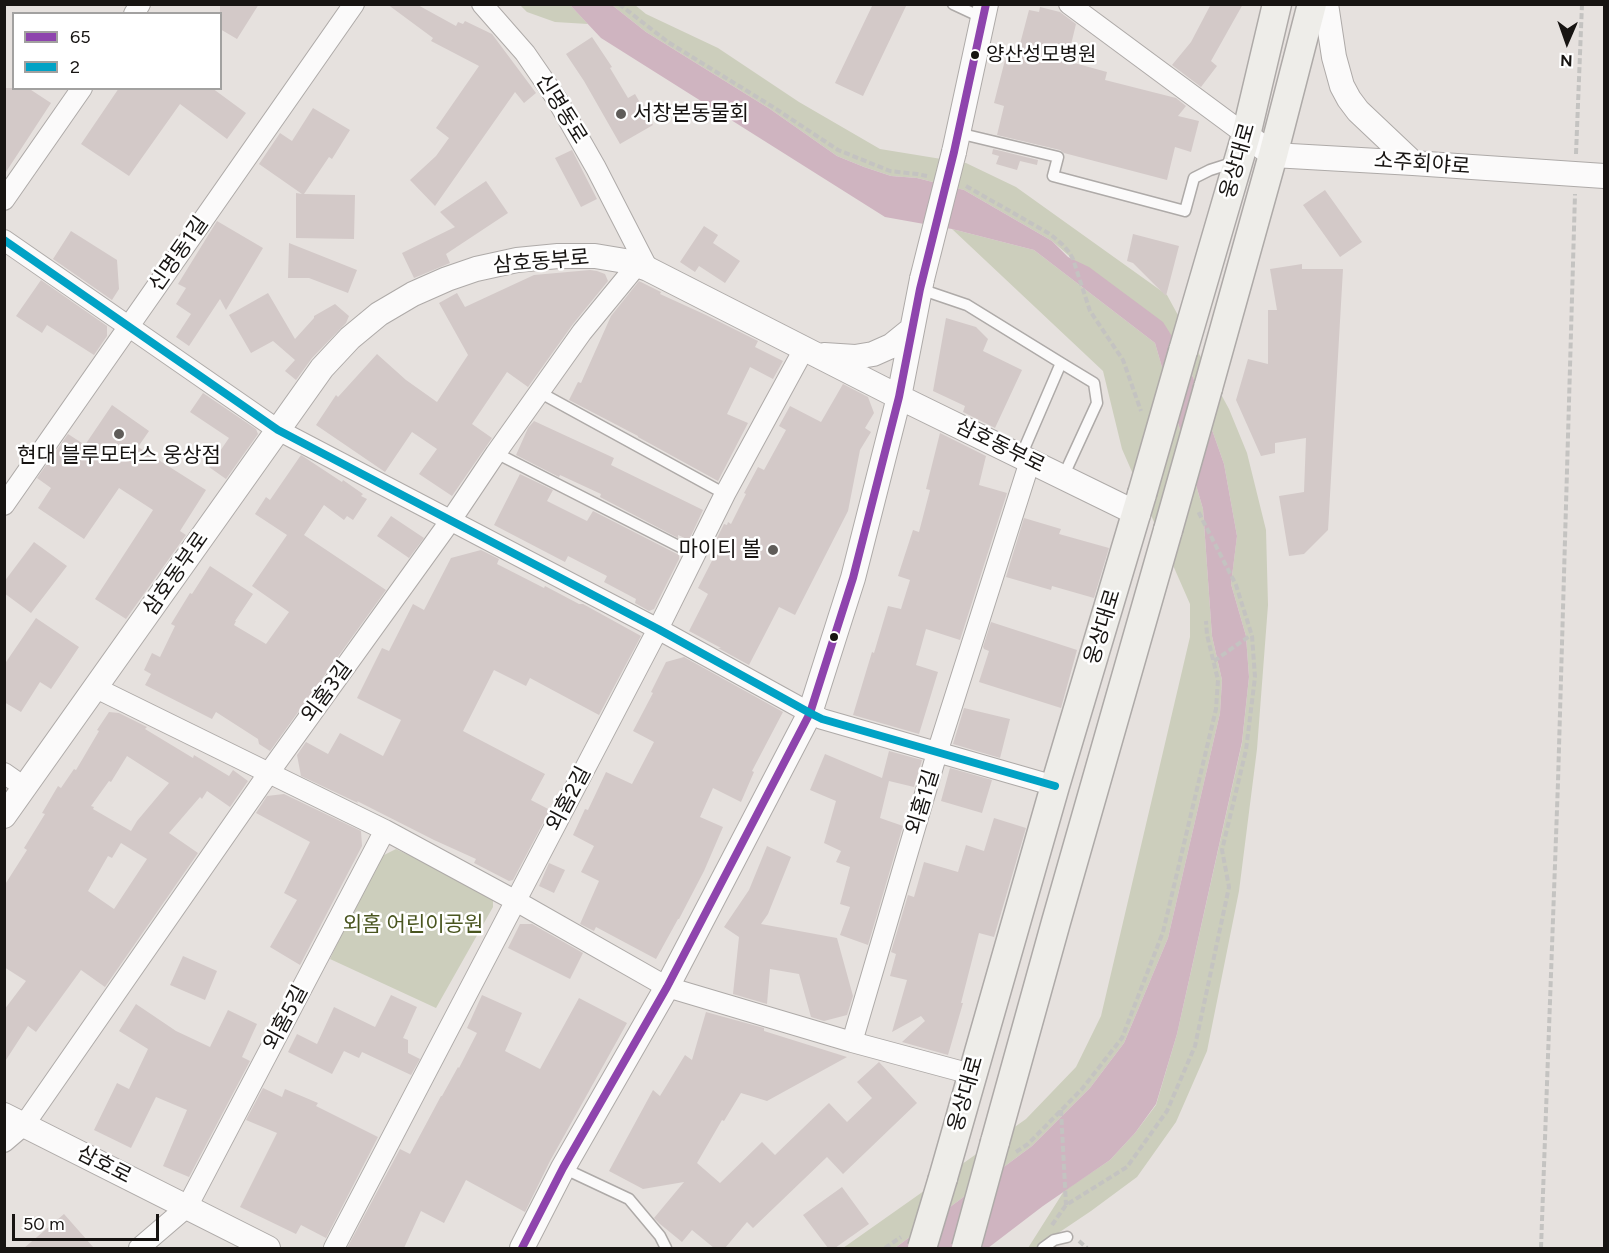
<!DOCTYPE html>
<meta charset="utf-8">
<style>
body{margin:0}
#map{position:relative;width:1609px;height:1253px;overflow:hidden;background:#e6e1de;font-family:Figtree,sans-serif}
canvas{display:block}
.frame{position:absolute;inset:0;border:6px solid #171412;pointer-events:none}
.legend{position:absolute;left:12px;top:12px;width:210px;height:78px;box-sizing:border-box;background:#fff;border:2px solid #a2a1a0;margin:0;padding:8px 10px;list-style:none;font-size:18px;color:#171412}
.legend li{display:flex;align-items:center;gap:12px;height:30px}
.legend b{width:30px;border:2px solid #a2a1a0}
.north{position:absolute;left:1537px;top:12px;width:60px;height:60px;-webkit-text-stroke:4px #fff;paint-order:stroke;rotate:182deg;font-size:16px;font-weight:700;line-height:24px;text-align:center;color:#171412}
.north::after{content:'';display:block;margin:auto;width:21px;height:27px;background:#171412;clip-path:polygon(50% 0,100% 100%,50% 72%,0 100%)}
.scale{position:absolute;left:12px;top:1214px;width:147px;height:27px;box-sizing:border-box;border:3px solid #171412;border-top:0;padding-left:8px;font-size:18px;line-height:21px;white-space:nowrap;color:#171412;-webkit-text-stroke:4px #fff;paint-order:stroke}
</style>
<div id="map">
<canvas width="1609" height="1253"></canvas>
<div class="frame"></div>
<ul class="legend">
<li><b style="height:8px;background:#8e44ad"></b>65</li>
<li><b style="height:8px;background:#01a2c5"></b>2</li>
</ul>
<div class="north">N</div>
<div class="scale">50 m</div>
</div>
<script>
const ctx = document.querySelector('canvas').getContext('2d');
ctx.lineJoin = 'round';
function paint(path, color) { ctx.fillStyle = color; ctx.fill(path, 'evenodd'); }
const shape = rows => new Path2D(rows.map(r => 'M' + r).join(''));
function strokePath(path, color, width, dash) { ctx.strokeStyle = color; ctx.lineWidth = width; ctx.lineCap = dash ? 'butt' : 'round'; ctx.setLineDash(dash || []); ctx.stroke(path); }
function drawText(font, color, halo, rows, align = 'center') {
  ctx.font = font + ' Figtree,"Noto Sans KR",sans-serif'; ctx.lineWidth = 5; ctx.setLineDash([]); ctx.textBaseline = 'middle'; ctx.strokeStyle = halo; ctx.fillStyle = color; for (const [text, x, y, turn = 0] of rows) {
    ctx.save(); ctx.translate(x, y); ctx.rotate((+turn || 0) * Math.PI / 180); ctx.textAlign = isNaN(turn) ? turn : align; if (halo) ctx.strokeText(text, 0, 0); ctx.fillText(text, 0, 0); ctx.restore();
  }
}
paint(shape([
 [520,5,570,5,588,24,555,22,527,12],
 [612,5,635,5,646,14,718,48,799,102,880,149,966,163,1016,187,1167,295,1229,409,1247,453,1266,530,1268,605,1257,749,1239,891,1207,1051,1176,1122,1137,1177,1091,1211,1036,1248,1028,1248,1064,1191,1110,1160,1135,1133,1156,1105,1177,1034,1242,743,1249,677,1246,636,1231,584,1237,536,1224,464,1198,390,1185,357,1052,241,964,190,917,178,891,176,864,167,837,156,770,109,646,32],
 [952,229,1034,250,1155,343,1203,509,1212,636,1222,680,1220,713,1168,938,1124,1043,1090,1088,1032,1146,895,1248,843,1248,1026,1119,1076,1067,1101,1016,1190,637,1190,604,1122,449,1103,371],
 [396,849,493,896,493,907,436,1008,330,959,376,859]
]), '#cccebc');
paint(shape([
 [570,5,612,5,646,32,770,109,837,156,864,167,891,176,917,178,964,190,1052,241,1068,257,1089,267,1163,322,1185,357,1198,390,1224,464,1237,536,1231,584,1246,636,1249,677,1242,742,1177,1034,1156,1104,1135,1133,1110,1160,1043,1206,988,1248,895,1248,1032,1146,1090,1088,1124,1043,1168,938,1220,713,1222,680,1212,636,1203,509,1155,343,1034,250,952,229,885,217,601,38]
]), '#cfb4c0');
paint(shape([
 [220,4,259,4,237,39,220,29],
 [387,4,416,4,456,26,458,22,463,24,465,21,492,34,536,93,524,103,515,92,435,206,410,180,436,156,449,138,436,128,479,66,431,41,433,38],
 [873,4,907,4,863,96,835,83],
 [1211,4,1243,4,1211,61,1217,66,1201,87,1172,65,1191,42],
 [1040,7,1060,12,1076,24,1067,61,1107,72,1105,80,1176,98,1186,106,1178,116,1199,121,1191,152,1175,147,1167,180,1064,153,1060,150,997,135,1004,106,994,103,1005,60,1015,63,1029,10,1039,12],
 [592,37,612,67,610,68,628,98,635,94,653,125,620,144,584,81,566,54],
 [4,88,28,88,51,103,4,175],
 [119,88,212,88,246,113,227,139,180,104,129,176,81,144],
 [313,108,350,130,332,159,329,157,304,194,355,195,354,239,296,238,296,193,302,194,259,164,280,133,292,141],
 [993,149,1038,160,1037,165,1020,161,1017,170,996,164,999,156,992,154],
 [572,150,597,199,581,207,555,158],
 [486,181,508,213,446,254,450,263,414,278,402,253,455,227,440,212],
 [1325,190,1362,242,1340,257,1303,205],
 [217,221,263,248,226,310,220,299,189,346,176,337,191,314,176,304,186,288,178,284],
 [704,226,718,235,713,243,740,261,725,283,699,266,695,272,680,262],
 [71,231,117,260,119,289,112,300,53,259],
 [1133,234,1179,246,1166,296,1133,263,1127,261],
 [289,243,357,270,348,293,309,278,288,278],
 [1302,264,1302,269,1343,269,1328,530,1304,554,1289,556,1279,496,1304,492,1306,438,1275,443,1275,453,1261,456,1236,400,1248,359,1268,364,1268,310,1277,310,1270,269],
 [590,270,597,271,605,274,608,281,573,324,528,387,507,372,472,424,492,438,452,496,419,474,437,449,412,432,385,472,316,425,336,395,338,397,377,354,406,380,437,402,468,355,439,303,457,293,465,307,534,275],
 [41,280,107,326,107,336,94,355,47,325,42,333,16,316],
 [639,281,661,292,660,294,706,315,758,341,755,347,783,361,773,379,750,367,727,414,748,423,718,481,638,437,638,436,569,400,578,382,581,383,611,316],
 [268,293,295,339,314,318,314,316,335,304,349,316,346,323,312,358,296,380,285,371,295,360,273,341,251,353,229,315],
 [946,318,976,327,988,339,983,351,1022,370,995,428,963,412,965,406,933,391],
 [843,384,868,397,874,413,865,428,871,432,860,450,848,511,795,615,779,607,749,665,718,648,721,648,689,631,708,594,698,588,716,553,711,550,724,524,727,525,728,522,731,524,746,494,744,493,758,467,764,470,786,430,779,426,790,406,821,422],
 [203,393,256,429,258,434,226,479,209,467,229,438,190,412],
 [112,405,149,431,138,447,206,490,180,531,186,535,126,619,95,599,153,510,119,488,84,539,38,508,51,488,37,478,68,434,85,445],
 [534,421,614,458,611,465,703,510,689,540,678,535,678,538,600,497,601,494,560,475,559,477,516,455,528,428],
 [940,433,986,456,979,485,1007,493,960,640,926,629,916,665,938,672,919,734,853,715,872,652,874,653,888,606,901,609,910,580,898,576,913,530,919,532,930,490,926,489],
 [301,455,342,482,343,480,363,494,361,496,367,499,353,520,347,516,344,520,324,505,304,535,386,590,270,751,259,744,258,739,216,712,212,719,145,685,151,674,144,670,152,653,160,657,175,626,171,624,190,593,192,594,210,566,253,594,235,621,236,621,234,625,266,644,289,612,252,586,287,535,255,514,266,497,270,500],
 [520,474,553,490,547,501,587,521,593,511,679,555,679,559,654,609,649,611,635,603,636,599,604,582,607,576,568,556,565,562,494,525],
 [391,516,424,538,409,558,377,536],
 [1024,518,1061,529,1059,534,1109,548,1094,598,1052,586,1051,590,1006,577],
 [34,542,67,566,31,613,4,593,4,582],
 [481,550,499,559,497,564,544,588,545,586,579,604,583,604,641,636,599,715,530,678,526,686,494,670,463,731,545,774,531,800,550,810,513,880,509,881,474,863,476,859,434,840,357,801,358,803,301,776,297,755,306,742,328,754,340,733,383,756,401,720,357,698,382,648,389,651,413,604,424,610,451,558],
 [36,618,79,647,51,689,40,682,21,712,4,702,4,665],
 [991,622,1077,650,1061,708,979,682,989,651,984,649,983,647],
 [684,657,783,712,752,771,754,772,741,802,713,788,700,817,723,827,704,871,679,919,678,919,656,959,596,927,594,931,580,924,599,881,581,872,594,846,573,835,585,809,588,810,606,772,632,784,654,742,633,731,653,693,651,692,666,662],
 [964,708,1010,719,1000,758,953,744],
 [109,712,119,713,147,727,145,729,193,758,194,755,229,776,233,770,248,781,230,807,207,791,202,799,200,797,169,833,198,853,105,987,81,970,36,1032,28,1026,4,1063,4,1010,26,981,4,967,4,886,27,850,24,848,45,814,42,813,58,786,61,788,74,769,76,770,99,731,97,730],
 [127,756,169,783,137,821,131,831,93,809,94,807,91,806,109,781,111,782],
 [121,843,147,859,114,909,88,891,108,856,112,858],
 [889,751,922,760,914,787,889,781,880,818,903,826,868,945,840,935,850,907,840,904,850,867,836,862,841,851,824,843,836,801,810,790,825,754,882,778],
 [950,768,992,780,982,813,941,801],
 [284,794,361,831,362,846,300,965,270,947,297,900,284,893,310,842,256,813,267,796],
 [994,818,1026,828,994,937,979,933,961,1003,963,1003,948,1055,902,1042,925,1021,921,1016,892,1032,907,980,890,976,896,954,891,952,908,895,914,897,924,862,958,872,966,845,984,851],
 [767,846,791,857,768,914,761,924,837,938,853,996,847,1015,824,1021,811,1017,799,974,770,969,767,1004,733,994,739,937,724,927,749,890],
 [549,863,565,870,554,893,539,886],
 [520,924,532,924,583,953,570,979,508,948],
 [183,956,217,971,205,1000,170,985],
 [391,995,417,1007,403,1038,408,1040,408,1053,420,1059,411,1075,362,1052,359,1058,344,1051,332,1074,288,1052,297,1034,317,1044,334,1007,375,1027],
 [482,995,522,1013,505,1051,540,1069,579,998,627,1023,550,1161,525,1212,466,1180,444,1223,421,1211,404,1248,347,1248,400,1149,410,1154,441,1096,442,1096,458,1067,459,1068,477,1033,467,1028],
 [136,1004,176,1031,210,1047,228,1010,257,1024,242,1057,250,1061,189,1177,163,1166,187,1110,156,1097,131,1148,94,1130,117,1083,129,1089,148,1049,119,1031],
 [706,1012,764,1028,764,1031,847,1057,767,1101,741,1093,724,1121,722,1120,697,1163,720,1183,762,1142,775,1155,829,1103,847,1122,872,1098,857,1082,879,1062,917,1103,843,1174,827,1157,753,1228,747,1222,725,1248,714,1248,692,1230,682,1242,660,1224,654,1218,684,1182,643,1189,609,1171,653,1090,660,1096,685,1055,692,1060],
 [263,1088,282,1097,285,1089,318,1103,316,1106,378,1137,326,1238,301,1225,296,1234,240,1207,277,1133,246,1120],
 [842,1187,869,1224,835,1248,828,1248,803,1215],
 [64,1214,94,1248,24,1248]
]), '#d3c9c8');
const service = shape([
 [953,4,983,18],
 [958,133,1058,157,1053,176,1185,211,1194,178,1210,170,1235,162],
 [920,289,967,305,1061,363,1021,456],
 [1061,363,1094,383,1097,403,1063,477],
 [539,392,725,494],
 [496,453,694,554],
 [563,1168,629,1199,660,1236,666,1248],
 [1043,1248,1054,1240,1067,1237]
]);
const minor = shape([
 [482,4,525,53,556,98,596,168,648,269],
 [1069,4,1246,135],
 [134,14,140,4],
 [4,200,82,88],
 [4,240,278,430,658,629,810,713,822,719,1055,786],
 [4,505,354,4],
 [96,688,385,830,516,901,667,987,852,1042,971,1074],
 [4,773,24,787],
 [852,1042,937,753,1030,461],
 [4,1142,24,1125,268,774,451,520,496,453,582,332,637,265],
 [139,1248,187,1207,385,830],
 [334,1248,658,629,725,494,804,349]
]);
const tertiary = shape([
 [1326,4,1334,57,1342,86,1349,99,1358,111,1413,163],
 [1246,135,1273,155,1413,163,1604,176],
 [954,152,986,4],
 [824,355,855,357,873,354,891,346,912,329],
 [4,816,322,368,350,338,379,314,413,294,447,279,476,269,517,260,558,256,595,256,625,261,648,269,899,397,1138,514],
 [4,1115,268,1248],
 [522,1248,563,1168,667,987,810,713,853,578,899,397,922,279]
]);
const secondary = shape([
 [1183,351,1246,135,1277,4],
 [1208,388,1273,155,1312,4],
 [995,1142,1056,922,1168,530],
 [943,1178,1055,786,1142,494]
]);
strokePath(service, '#aeaaa8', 13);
strokePath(minor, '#aeaaa8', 22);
strokePath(tertiary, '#aeaaa8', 26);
strokePath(secondary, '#aeaaa8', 31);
strokePath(shape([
 [619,4,668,42,773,107,838,150,890,171,917,174,927,176],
 [1576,154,1582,4],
 [966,186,1050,234,1063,245,1069,252,1073,259,1090,311,1123,360,1141,411],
 [1214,661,1251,635],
 [1061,1110,1066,1205],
 [1016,1152,1028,1144,1082,1089,1122,1038,1163,932,1216,709,1218,680,1207,635,1206,621],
 [1052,1225,1066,1205,1127,1167,1167,1111,1195,1046,1229,887,1222,850,1246,750,1255,677,1252,636,1236,585,1198,511],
 [1079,1241,1087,1248],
 [885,1248,901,1237],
 [1541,1248,1558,782,1575,194]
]), '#c4c3c1', 4, [6, 3]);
strokePath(service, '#fbfafa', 10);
strokePath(minor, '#fbfafa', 20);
strokePath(tertiary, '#fbfafa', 24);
strokePath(secondary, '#eeede9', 28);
const tertiaryBridge = shape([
 [922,279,954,152]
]);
const secondaryBridge = shape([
 [1142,494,1183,351],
 [1168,530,1208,388],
 [922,1248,943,1178],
 [966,1248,995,1142]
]);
strokePath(tertiaryBridge, '#aeaaa8', 26, []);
strokePath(secondaryBridge, '#aeaaa8', 31, []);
strokePath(tertiaryBridge, '#fbfafa', 24);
strokePath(secondaryBridge, '#eeede9', 28);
strokePath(shape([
 [522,1248,563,1168,667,987,810,713,853,578,899,397,920,289,954,152,986,4]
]), '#8e44ad', 8);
strokePath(shape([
 [4,240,278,430,658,629,810,713,822,719,1055,786]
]), '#01a2c5', 8);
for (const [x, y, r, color] of [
 [975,55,5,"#171412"],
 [621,114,6,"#5f5c59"],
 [119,434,6,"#5f5c59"],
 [773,550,6,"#5f5c59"],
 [834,637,5,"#171412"]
]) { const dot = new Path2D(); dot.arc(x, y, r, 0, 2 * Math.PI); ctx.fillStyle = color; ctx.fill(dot); strokePath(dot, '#fff', 2); }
drawText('20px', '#171412', '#fff', [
 ["양산성모병원",986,55]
], 'left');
drawText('21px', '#171412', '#fff', [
 ["신명동로",561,109,58],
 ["웅상대로",1238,161,-74],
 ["소주회야로",1422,164,4],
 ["신명동1길",179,254,-55],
 ["삼호동부로",541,262,-5],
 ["삼호동부로",1000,446,26],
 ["삼호동부로",176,574,-55],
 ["웅상대로",1103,627,-73],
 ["외홈3길",327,692,-54],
 ["외홈2길",569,799,-62],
 ["외홈1길",923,802,-73],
 ["외홈5길",286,1018,-62],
 ["웅상대로",966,1094,-74],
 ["삼호로",104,1165,27]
]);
drawText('21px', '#171412', '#fff', [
 ["서창본동물회",633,114],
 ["현대 블루모터스 웅상점",119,456,"center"],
 ["마이티 볼",761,550,"right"]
], 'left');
drawText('21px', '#49551f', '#fff', [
 ["외홈 어린이공원",413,925]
]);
</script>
